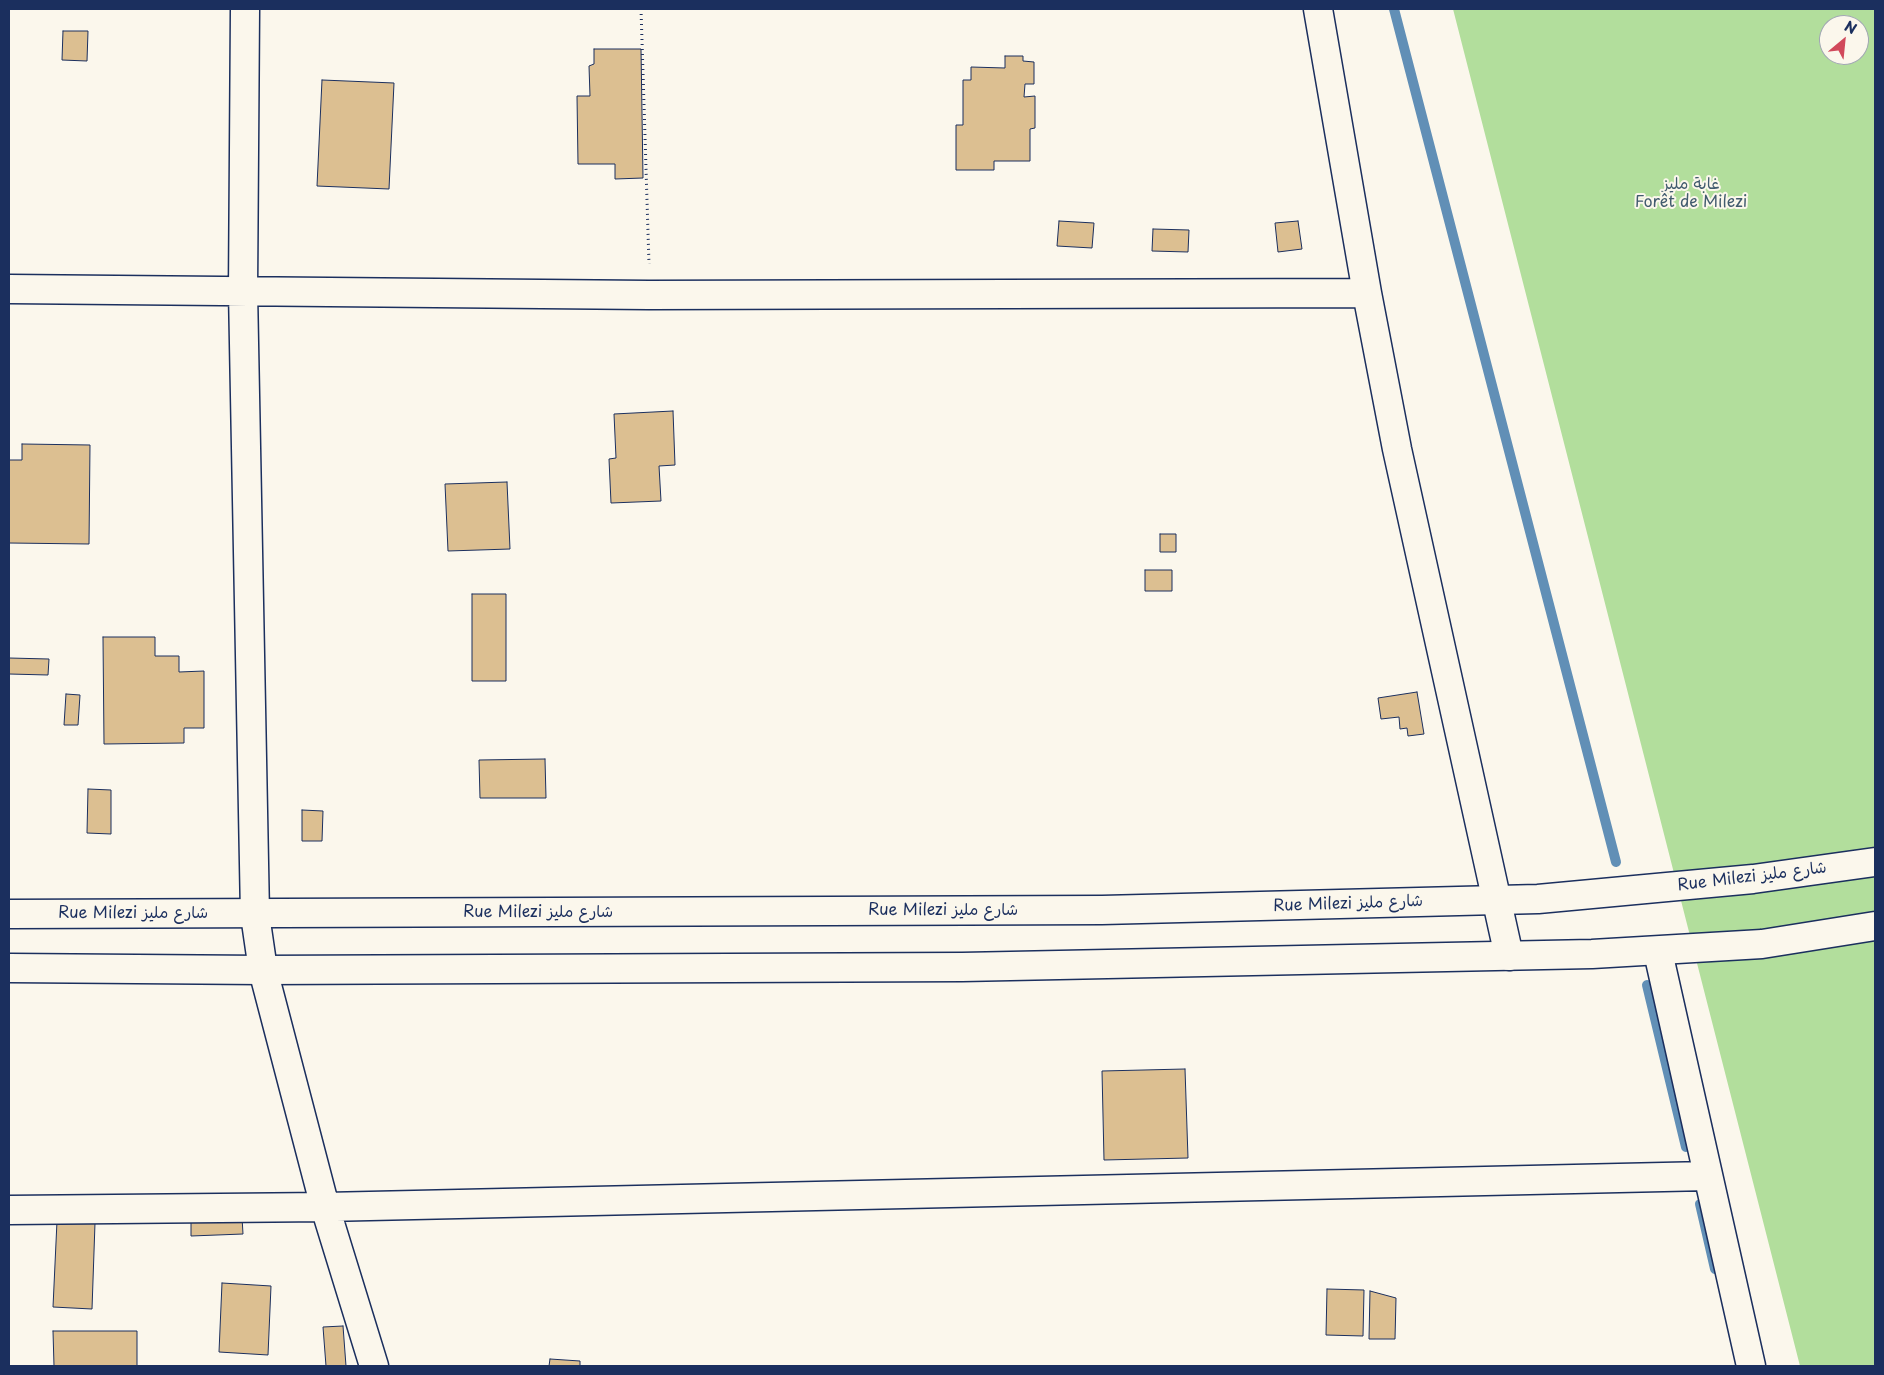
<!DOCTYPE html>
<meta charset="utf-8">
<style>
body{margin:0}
#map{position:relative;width:1884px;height:1375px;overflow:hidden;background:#fbf7ec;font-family:"Playpen Sans",sans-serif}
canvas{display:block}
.frame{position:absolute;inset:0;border:10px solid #1b2f5e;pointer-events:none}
.north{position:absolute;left:1819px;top:15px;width:50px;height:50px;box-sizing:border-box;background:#fbf7ec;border:1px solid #a1a7b3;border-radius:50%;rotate:28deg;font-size:14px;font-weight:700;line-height:20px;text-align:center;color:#1b2f5e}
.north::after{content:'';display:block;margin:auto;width:18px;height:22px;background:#d1495b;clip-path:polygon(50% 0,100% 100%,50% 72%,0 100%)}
</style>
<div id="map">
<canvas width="1884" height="1375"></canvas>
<div class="frame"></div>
<div class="north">N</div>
</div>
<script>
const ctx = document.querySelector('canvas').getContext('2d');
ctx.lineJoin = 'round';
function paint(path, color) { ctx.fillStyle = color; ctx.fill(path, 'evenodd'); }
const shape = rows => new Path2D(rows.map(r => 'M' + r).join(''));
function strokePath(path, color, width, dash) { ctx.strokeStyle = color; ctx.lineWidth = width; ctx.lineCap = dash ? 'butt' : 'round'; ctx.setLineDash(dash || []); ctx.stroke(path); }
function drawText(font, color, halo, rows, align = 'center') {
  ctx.font = font + ' "Playpen Sans","Playpen Sans Arabic",sans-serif'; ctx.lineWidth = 4; ctx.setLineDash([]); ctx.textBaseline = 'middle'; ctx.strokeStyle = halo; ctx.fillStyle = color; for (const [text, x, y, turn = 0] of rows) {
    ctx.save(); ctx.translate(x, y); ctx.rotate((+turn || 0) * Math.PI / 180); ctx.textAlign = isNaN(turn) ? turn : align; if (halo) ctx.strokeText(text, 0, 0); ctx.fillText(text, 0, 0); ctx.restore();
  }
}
paint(shape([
 [1453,9,1875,9,1875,1366,1800,1366],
 [1829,25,1859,25,1859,55,1829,55]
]), '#b2de9c');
strokePath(shape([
 [1394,9,1616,862],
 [1647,985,1686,1147],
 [1700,1204,1715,1269]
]), '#618fb6', 10);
const building = shape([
 [63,31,88,31,87,61,62,60,63,31],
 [594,49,641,49,643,178,615,179,615,164,578,164,577,96,590,96,589,66,594,64,594,49],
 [1005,56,1023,56,1023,61,1034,62,1034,84,1025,84,1024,97,1035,96,1035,128,1030,129,1030,161,994,161,994,170,956,170,956,125,963,125,963,80,971,80,971,67,1005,68,1005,56],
 [322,80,394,83,389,189,317,186,322,80],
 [1059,221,1094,223,1092,248,1057,246,1059,221],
 [1298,221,1302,249,1278,252,1275,223,1298,221],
 [1153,229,1189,230,1188,252,1152,251,1153,229],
 [673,411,675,465,659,466,661,501,611,503,609,459,616,458,614,414,673,411],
 [22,444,90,445,89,544,9,543,9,460,22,460,22,444],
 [507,482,510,549,448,551,445,484,507,482],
 [1160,534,1176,534,1176,552,1160,552,1160,534],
 [1145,570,1172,570,1172,591,1145,591,1145,570],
 [472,594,506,594,506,681,472,681,472,594],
 [103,637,155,637,155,656,179,656,179,672,204,671,204,728,184,728,184,743,104,744,103,637],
 [9,658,49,659,48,675,9,674,9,658],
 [1417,692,1424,734,1408,736,1407,728,1400,729,1399,717,1381,719,1378,698,1417,692],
 [66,694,80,695,78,725,64,725,66,694],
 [545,759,546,798,480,798,479,760,545,759],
 [88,789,111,790,111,834,87,833,88,789],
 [302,810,323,811,322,841,302,841,302,810],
 [1185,1069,1188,1158,1104,1160,1102,1071,1185,1069],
 [242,1217,243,1234,191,1236,191,1219,242,1217],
 [57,1221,95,1223,92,1309,53,1307,57,1221],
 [222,1283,271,1286,268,1355,219,1352,222,1283],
 [1327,1289,1364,1290,1363,1336,1326,1335,1327,1289],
 [1370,1291,1396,1298,1395,1339,1369,1339,1370,1291],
 [343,1326,346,1366,326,1366,323,1327,343,1326],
 [53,1331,137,1331,137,1366,54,1366,53,1331],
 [550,1359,580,1361,580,1366,549,1366,550,1359]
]);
paint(building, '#dcbf91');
strokePath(building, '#1b2f5e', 1);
const street = shape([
 [245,9,243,291,255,915,263,970,325,1207,374,1366],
 [1318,9,1367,293,1397,449,1509,956],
 [9,289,649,295,1367,293],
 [1658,952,1751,1366],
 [9,1210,325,1207,1708,1176]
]);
const secondary = shape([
 [9,914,1102,910,1498,900,1538,899,1753,879,1875,862],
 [9,968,263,970,962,967,1592,954,1762,944,1875,926]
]);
strokePath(street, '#1b2f5e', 31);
strokePath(secondary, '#1b2f5e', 31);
strokePath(shape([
 [641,9,649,264]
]), '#1b2f5e', 3, [1, 4]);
strokePath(street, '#fbf7ec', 28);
strokePath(secondary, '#fbf7ec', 28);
drawText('16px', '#415b6e', '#fbf7ec', [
 ["غابة مليز",1691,185],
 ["Forêt de Milezi",1691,203]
]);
drawText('16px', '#1b2f5e', '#fbf7ec', [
 ["Rue Milezi شارع مليز",1752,877,-7],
 ["Rue Milezi شارع مليز",1348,904,-2],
 ["Rue Milezi شارع مليز",943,911],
 ["Rue Milezi شارع مليز",538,913],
 ["Rue Milezi شارع مليز",133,914]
]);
</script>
